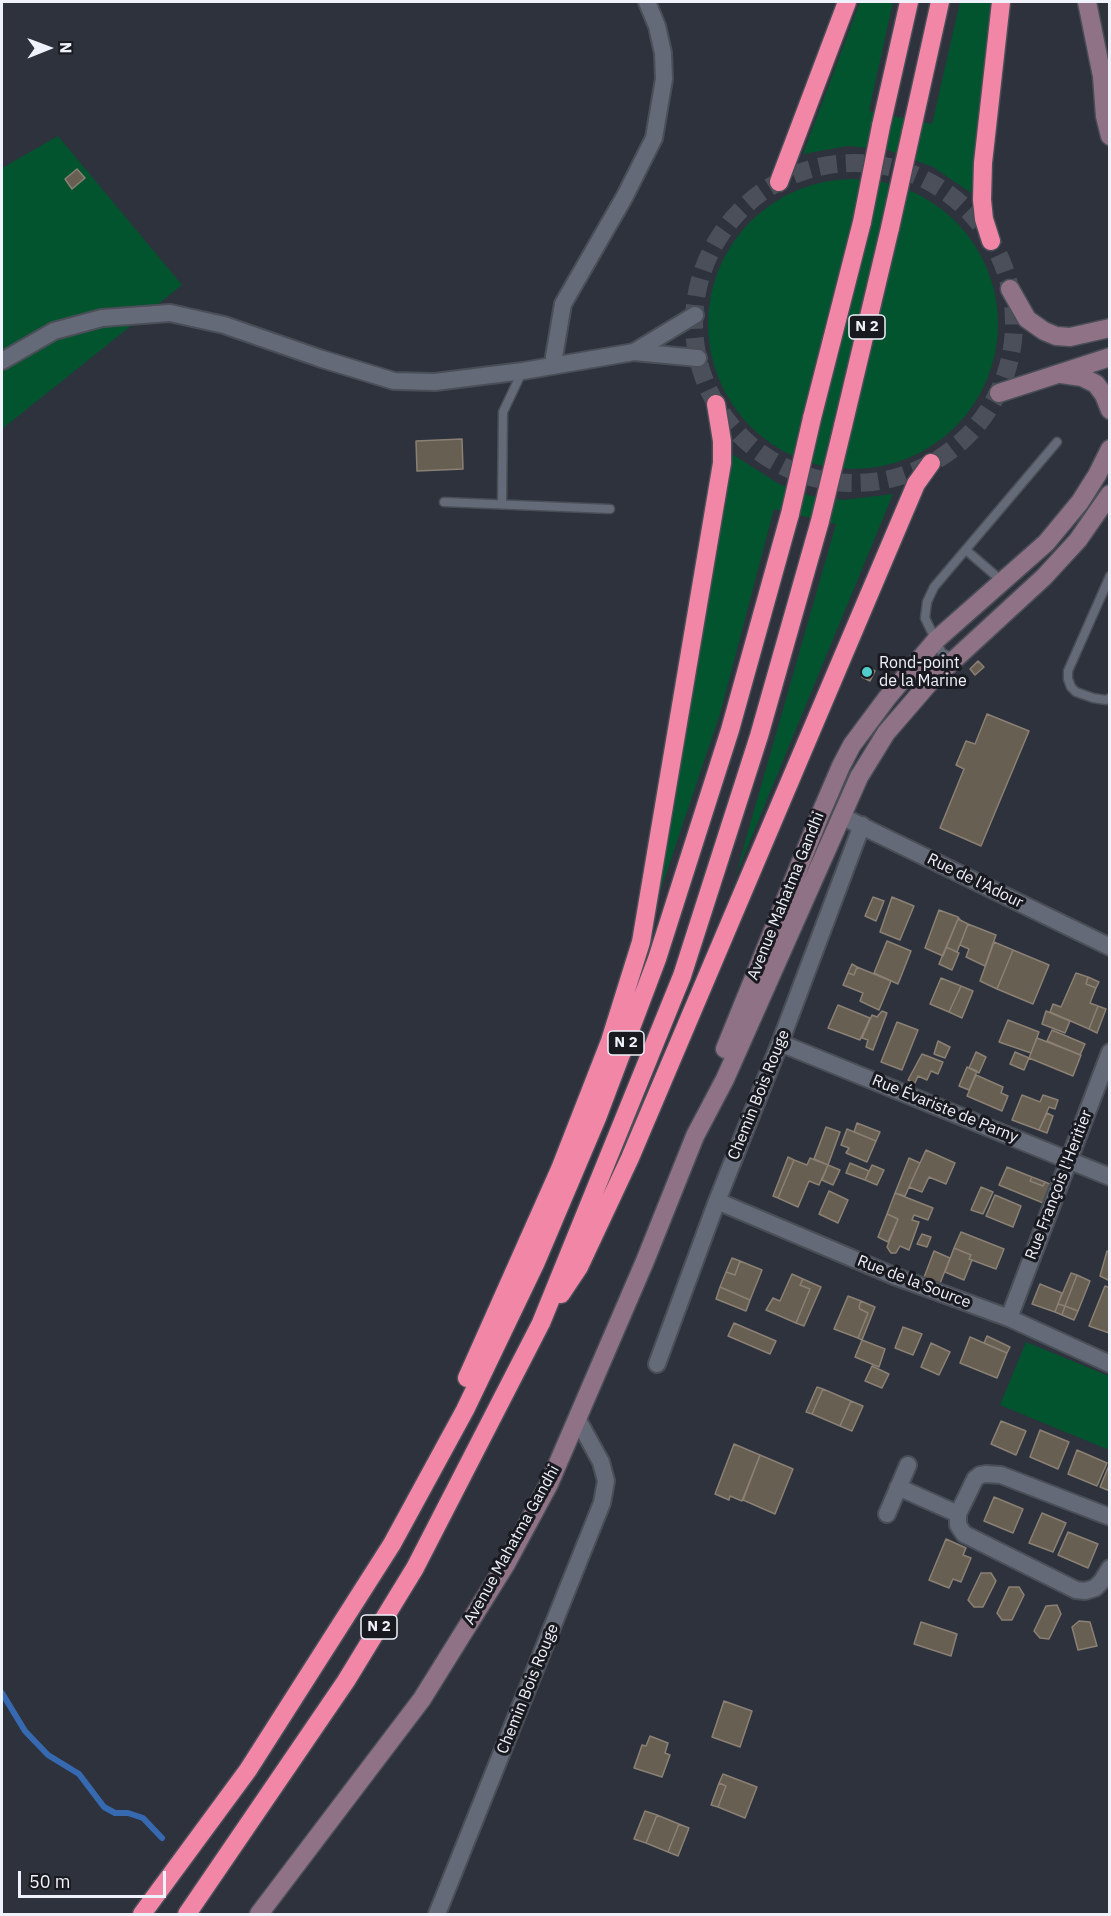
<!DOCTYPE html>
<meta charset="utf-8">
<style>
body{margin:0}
#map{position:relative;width:1111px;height:1916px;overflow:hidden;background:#2d323d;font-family:"IBM Plex Sans",sans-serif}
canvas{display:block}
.frame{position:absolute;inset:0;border:3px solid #eff2fa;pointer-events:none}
.north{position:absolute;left:18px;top:18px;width:60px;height:60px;-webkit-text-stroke:4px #181a1f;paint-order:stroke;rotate:89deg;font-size:16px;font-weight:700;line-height:24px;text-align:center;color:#eff2fa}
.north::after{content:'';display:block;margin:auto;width:21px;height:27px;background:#eff2fa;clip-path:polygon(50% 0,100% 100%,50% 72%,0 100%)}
.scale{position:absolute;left:18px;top:1871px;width:148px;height:27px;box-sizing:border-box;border:3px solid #eff2fa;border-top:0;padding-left:8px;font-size:18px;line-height:21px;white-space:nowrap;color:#eff2fa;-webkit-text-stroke:4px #181a1f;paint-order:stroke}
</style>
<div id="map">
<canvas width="1111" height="1916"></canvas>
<div class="frame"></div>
<div class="north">N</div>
<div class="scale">50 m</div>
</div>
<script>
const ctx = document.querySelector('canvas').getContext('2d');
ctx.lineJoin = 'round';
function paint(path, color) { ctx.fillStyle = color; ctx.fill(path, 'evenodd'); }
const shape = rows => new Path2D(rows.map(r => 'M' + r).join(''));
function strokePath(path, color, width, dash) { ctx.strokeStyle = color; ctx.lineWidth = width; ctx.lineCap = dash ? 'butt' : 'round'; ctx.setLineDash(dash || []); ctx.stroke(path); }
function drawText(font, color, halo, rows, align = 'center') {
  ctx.font = font + ' "IBM Plex Sans",sans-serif'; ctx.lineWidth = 6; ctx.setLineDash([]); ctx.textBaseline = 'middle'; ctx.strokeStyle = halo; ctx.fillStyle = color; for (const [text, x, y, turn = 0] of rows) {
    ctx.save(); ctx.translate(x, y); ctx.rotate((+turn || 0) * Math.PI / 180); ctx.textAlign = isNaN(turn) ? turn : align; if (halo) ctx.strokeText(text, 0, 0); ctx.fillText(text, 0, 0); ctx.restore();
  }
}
paint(shape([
 [860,2,893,2,869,111,932,124,960,2,991,2,971,193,933,167,888,150,848,146,803,154],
 [58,136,182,285,2,429,2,168],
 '708 324a145 145 0 1 1 290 0a145 145 0 1 1-290 0Z',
 [732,454,779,484,811,496,843,500,893,494,735,877,836,524,774,509,720,714,659,895],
 [1026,1342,1109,1376,1109,1450,1000,1405]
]), '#02542f');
strokePath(shape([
 [2,1693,25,1731,48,1755,79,1774,104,1807,115,1813,128,1813,143,1818,162,1838]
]), '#3769b1', 6);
const building = shape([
 [77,169,85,178,72,189,65,179,77,169],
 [462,439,463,469,417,471,416,441,462,439],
 [978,661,984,667,975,675,970,669,978,661],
 [868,667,875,671,870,681,862,677,868,667],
 [987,714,1029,731,981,846,940,828,964,769,956,765,966,741,975,744,987,714],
 [873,897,884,901,876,921,865,916,873,897],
 [892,897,914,906,900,940,880,932,892,897],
 [939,910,958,917,961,921,958,919,943,956,925,948,939,910],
 [958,919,968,924,957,952,946,947,958,919],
 [968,924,996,935,985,966,966,957,969,949,960,945,968,924],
 [887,941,911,951,898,984,874,973,887,941],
 [994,942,1013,950,997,989,980,981,994,942],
 [946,947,959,953,952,970,939,964,946,947],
 [1013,950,1049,965,1033,1004,997,989,1013,950],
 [852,964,857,967,854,975,848,973,852,964],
 [857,967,891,981,879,1010,860,1001,863,993,843,985,848,973,854,975,857,967],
 [1076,973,1088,977,1086,984,1096,988,1090,1003,1098,1006,1089,1029,1050,1012,1053,1004,1061,1007,1076,973],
 [1088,977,1099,982,1096,988,1086,984,1088,977],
 [941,978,961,986,949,1012,930,1004,941,978],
 [961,986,973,991,962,1018,949,1012,961,986],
 [838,1005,870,1018,860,1040,828,1028,838,1005],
 [1098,1006,1106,1009,1097,1033,1089,1029,1098,1006],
 [882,1011,887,1013,873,1050,866,1047,868,1040,862,1038,872,1015,877,1017,882,1011],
 [1046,1011,1070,1021,1065,1033,1042,1024,1046,1011],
 [1008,1020,1039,1032,1031,1053,999,1042,1008,1020],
 [897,1022,918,1030,902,1070,881,1062,897,1022],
 [1052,1030,1085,1044,1080,1055,1047,1041,1052,1030],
 [1037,1038,1081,1055,1073,1076,1029,1058,1037,1038],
 [938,1041,950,1047,945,1058,934,1054,938,1041],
 [976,1052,986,1057,979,1073,969,1068,976,1052],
 [1015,1052,1029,1058,1024,1070,1010,1064,1015,1052],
 [922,1054,943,1062,938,1074,931,1071,927,1080,918,1076,915,1083,908,1080,922,1054],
 [967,1067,977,1071,969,1090,959,1086,967,1067],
 [976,1075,1003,1087,1001,1093,1008,1096,1002,1111,967,1096,976,1075],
 [1022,1095,1040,1102,1043,1095,1058,1100,1055,1109,1049,1107,1039,1130,1012,1120,1022,1095],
 [1047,1113,1053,1116,1047,1133,1039,1130,1047,1113],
 [857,1123,880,1132,876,1141,854,1132,857,1123],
 [826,1127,840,1132,828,1165,814,1159,826,1127],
 [847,1129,876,1141,867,1162,846,1153,849,1148,841,1145,847,1129],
 [926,1150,955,1163,946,1184,929,1177,922,1192,909,1187,926,1150],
 [788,1157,794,1160,778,1198,773,1196,788,1157],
 [810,1158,828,1165,819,1185,809,1181,798,1207,778,1198,794,1160,807,1165,810,1158],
 [909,1158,920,1163,905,1196,895,1193,909,1158],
 [850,1163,869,1171,865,1180,846,1173,850,1163],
 [828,1165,840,1170,833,1185,822,1180,828,1165],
 [872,1165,884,1170,877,1185,865,1180,872,1165],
 [1007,1167,1032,1177,1030,1181,1043,1186,1045,1182,1054,1186,1048,1205,999,1185,1007,1167],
 [1032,1177,1045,1182,1043,1186,1030,1181,1032,1177],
 [981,1187,993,1192,983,1214,971,1210,981,1187],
 [829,1191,848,1200,838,1223,819,1214,829,1191],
 [895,1193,933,1208,928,1220,914,1215,912,1220,919,1222,909,1250,900,1246,896,1253,891,1253,887,1247,898,1219,887,1214,895,1193],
 [995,1195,1021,1206,1013,1227,986,1216,995,1195],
 [887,1214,898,1219,888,1242,878,1237,887,1214],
 [961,1232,1004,1249,996,1269,969,1259,971,1255,954,1248,961,1232],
 [922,1234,931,1237,927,1247,917,1244,922,1234],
 [954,1248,971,1255,969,1259,972,1260,964,1280,945,1272,954,1248],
 [934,1251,950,1258,939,1286,923,1280,934,1251],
 [1107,1251,1110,1252,1110,1281,1100,1276,1107,1251],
 [732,1258,740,1261,735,1275,726,1272,732,1258],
 [740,1261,762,1270,750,1300,720,1287,726,1272,735,1275,740,1261],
 [1071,1273,1077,1275,1065,1306,1058,1304,1071,1273],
 [792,1274,803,1279,800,1285,810,1289,796,1323,766,1310,773,1298,780,1301,792,1274],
 [1077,1275,1090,1281,1078,1311,1065,1306,1077,1275],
 [803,1279,821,1287,804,1326,796,1323,810,1289,800,1285,803,1279],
 [1040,1284,1062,1293,1055,1312,1032,1304,1040,1284],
 [1105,1286,1110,1288,1109,1333,1089,1326,1105,1286],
 [720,1287,750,1300,746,1311,716,1299,720,1287],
 [848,1296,861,1301,859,1307,860,1309,868,1313,858,1338,834,1329,848,1296],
 [861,1301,875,1307,862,1340,858,1338,868,1313,860,1309,859,1307,861,1301],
 [1058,1304,1065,1306,1062,1315,1055,1312,1058,1304],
 [1065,1306,1078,1311,1074,1320,1062,1315,1065,1306],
 [734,1323,776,1341,770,1354,728,1336,734,1323],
 [903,1327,922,1334,913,1355,895,1348,903,1327],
 [987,1336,1010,1347,1007,1353,984,1343,987,1336],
 [970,1337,1007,1353,997,1378,960,1363,970,1337],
 [862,1340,885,1349,879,1367,855,1357,862,1340],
 [931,1343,950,1352,939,1375,921,1367,931,1343],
 [872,1366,889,1374,882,1388,865,1381,872,1366],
 [817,1387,823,1389,812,1414,806,1412,817,1387],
 [823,1389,851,1401,840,1426,812,1414,823,1389],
 [851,1401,863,1406,852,1431,840,1426,851,1401],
 [1001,1421,1026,1431,1016,1455,991,1444,1001,1421],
 [1040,1430,1069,1442,1058,1469,1030,1457,1040,1430],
 [734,1444,760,1455,742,1501,730,1496,729,1500,715,1494,734,1444],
 [1077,1450,1107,1463,1097,1486,1068,1474,1077,1450],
 [760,1455,793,1469,775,1514,743,1500,760,1455],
 [1110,1463,1110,1491,1100,1487,1110,1463],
 [994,1497,1023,1509,1013,1533,984,1521,994,1497],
 [1042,1513,1066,1523,1053,1552,1029,1543,1042,1513],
 [1068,1532,1098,1544,1088,1568,1058,1555,1068,1532],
 [946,1539,966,1548,963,1555,971,1558,961,1582,953,1579,949,1588,929,1580,946,1539],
 [981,1573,991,1573,996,1581,983,1607,974,1607,968,1600,981,1573],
 [1009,1587,1019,1587,1024,1595,1012,1620,1002,1620,997,1613,1009,1587],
 [1057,1605,1061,1614,1049,1639,1040,1638,1034,1631,1046,1606,1057,1605],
 [1079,1621,1090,1622,1097,1646,1078,1650,1072,1627,1079,1621],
 [921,1622,957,1634,951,1656,914,1644,921,1622],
 [724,1701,752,1711,740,1747,712,1737,724,1701],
 [650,1736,668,1743,665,1753,670,1755,662,1777,634,1768,642,1745,646,1746,650,1736],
 [723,1774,757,1787,745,1818,718,1807,726,1786,719,1783,723,1774],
 [719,1783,726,1786,718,1807,711,1805,719,1783],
 [645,1811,657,1815,646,1843,634,1839,645,1811],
 [657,1815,679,1824,668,1852,646,1843,657,1815],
 [679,1824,689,1828,678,1856,668,1852,679,1824]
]);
paint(building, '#685f53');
strokePath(building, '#8a8074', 1.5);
strokePath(shape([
 '694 323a160 160 0 1 1 320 0a160 160 0 1 1-320 0Z'
]), '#4a4f59', 18, [18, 9]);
const lane = shape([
 [444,502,610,509],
 [502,504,503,412,522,372],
 [966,550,1003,582],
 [1110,576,1068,671,1068,679,1071,687,1076,692,1093,698,1106,700,1110,698],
 [954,658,942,653,925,618,927,602,934,587,1057,442]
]);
const street = shape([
 [634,352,695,315],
 [2,361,54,331,102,318,170,313,224,325,322,359,394,381,435,382,523,371,634,352,698,358],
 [556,365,554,357,563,304,625,196,654,138,664,79,663,53,657,26,647,2],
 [841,816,1110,947],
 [780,1043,1110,1177],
 [717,1201,894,1276,1009,1318,1110,1364],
 [1009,1318,1110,1052],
 [657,1364,717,1201,780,1043,862,825],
 [898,1487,958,1514],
 [887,1514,908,1465],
 [1110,1517,1001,1475,986,1474,980,1475,975,1479,958,1514,958,1525,964,1534,1076,1590,1085,1591,1095,1588,1102,1581,1110,1568],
 [437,1914,602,1503,606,1481,601,1462,578,1420]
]);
const secondary = shape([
 [1087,2,1102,76,1105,116,1110,136],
 [1010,289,1027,319,1044,331,1056,336,1070,337,1110,328],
 [1061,374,1082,377,1096,384,1104,395,1110,410],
 [999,393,1110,357],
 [725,1049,820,815,841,766,852,745,887,698,936,640,1046,543,1080,502,1097,475,1110,449],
 [259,1914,422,1699,506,1564,549,1484,645,1261,695,1136,725,1079,859,777,886,733,930,682,1044,577,1078,540,1110,494]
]);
const highway = shape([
 [881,126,909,2],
 [911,133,940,2],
 [779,182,847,2],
 [991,241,984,219,982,200,983,163,1001,2],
 [812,418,862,222],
 [843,426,890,228],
 [561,1294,579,1267,630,1158,916,484,931,463],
 [467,1378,560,1169,610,1041,641,942,722,463,722,441,716,404],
 [142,1914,248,1770,392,1544,465,1410,536,1262,597,1118,657,959,730,730,790,514],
 [187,1914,346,1681,415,1568,541,1323,682,976,759,736,820,521]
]);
strokePath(lane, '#4a4e57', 11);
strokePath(street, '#4a4e57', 20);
strokePath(secondary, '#4a4e57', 21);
strokePath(highway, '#4a4e57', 21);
strokePath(lane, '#646a77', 8);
strokePath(street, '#646a77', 16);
strokePath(secondary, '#8f7285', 18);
strokePath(highway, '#f286a6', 18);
const highwayBridge = shape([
 [862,222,881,126],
 [890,228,911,133],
 [790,514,812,418],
 [820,521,843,426]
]);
strokePath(highwayBridge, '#4a4e57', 21, []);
strokePath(highwayBridge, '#f286a6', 18);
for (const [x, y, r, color] of [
 [867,672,6,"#52cdcc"]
]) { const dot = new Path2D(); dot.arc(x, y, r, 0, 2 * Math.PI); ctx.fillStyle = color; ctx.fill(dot); strokePath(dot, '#181a1f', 2); }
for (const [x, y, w] of [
 [867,327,36],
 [626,1043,36],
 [379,1627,36]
]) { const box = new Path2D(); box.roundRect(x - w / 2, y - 12, w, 24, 4.5); ctx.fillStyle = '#181a1f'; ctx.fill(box); strokePath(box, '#eff2fa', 1.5); }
drawText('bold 15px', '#eff2fa', null, [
 ["N 2",867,327],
 ["N 2",626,1043],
 ["N 2",379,1627]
]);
drawText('16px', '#eff2fa', '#181a1f', [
 ["Rond-point",879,663],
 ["de la Marine",879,681]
], 'left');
drawText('16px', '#eff2fa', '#181a1f', [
 ["Rue de l'Adour",975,881,26],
 ["Avenue Mahatma Gandhi",786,896,-68],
 ["Chemin Bois Rouge",759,1095,-68],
 ["Rue Évariste de Parny",945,1109,22],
 ["Rue François l'Heritier",1059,1185,-69],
 ["Rue de la Source",914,1282,21],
 ["Avenue Mahatma Gandhi",512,1545,-61],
 ["Chemin Bois Rouge",528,1689,-68]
]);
</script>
